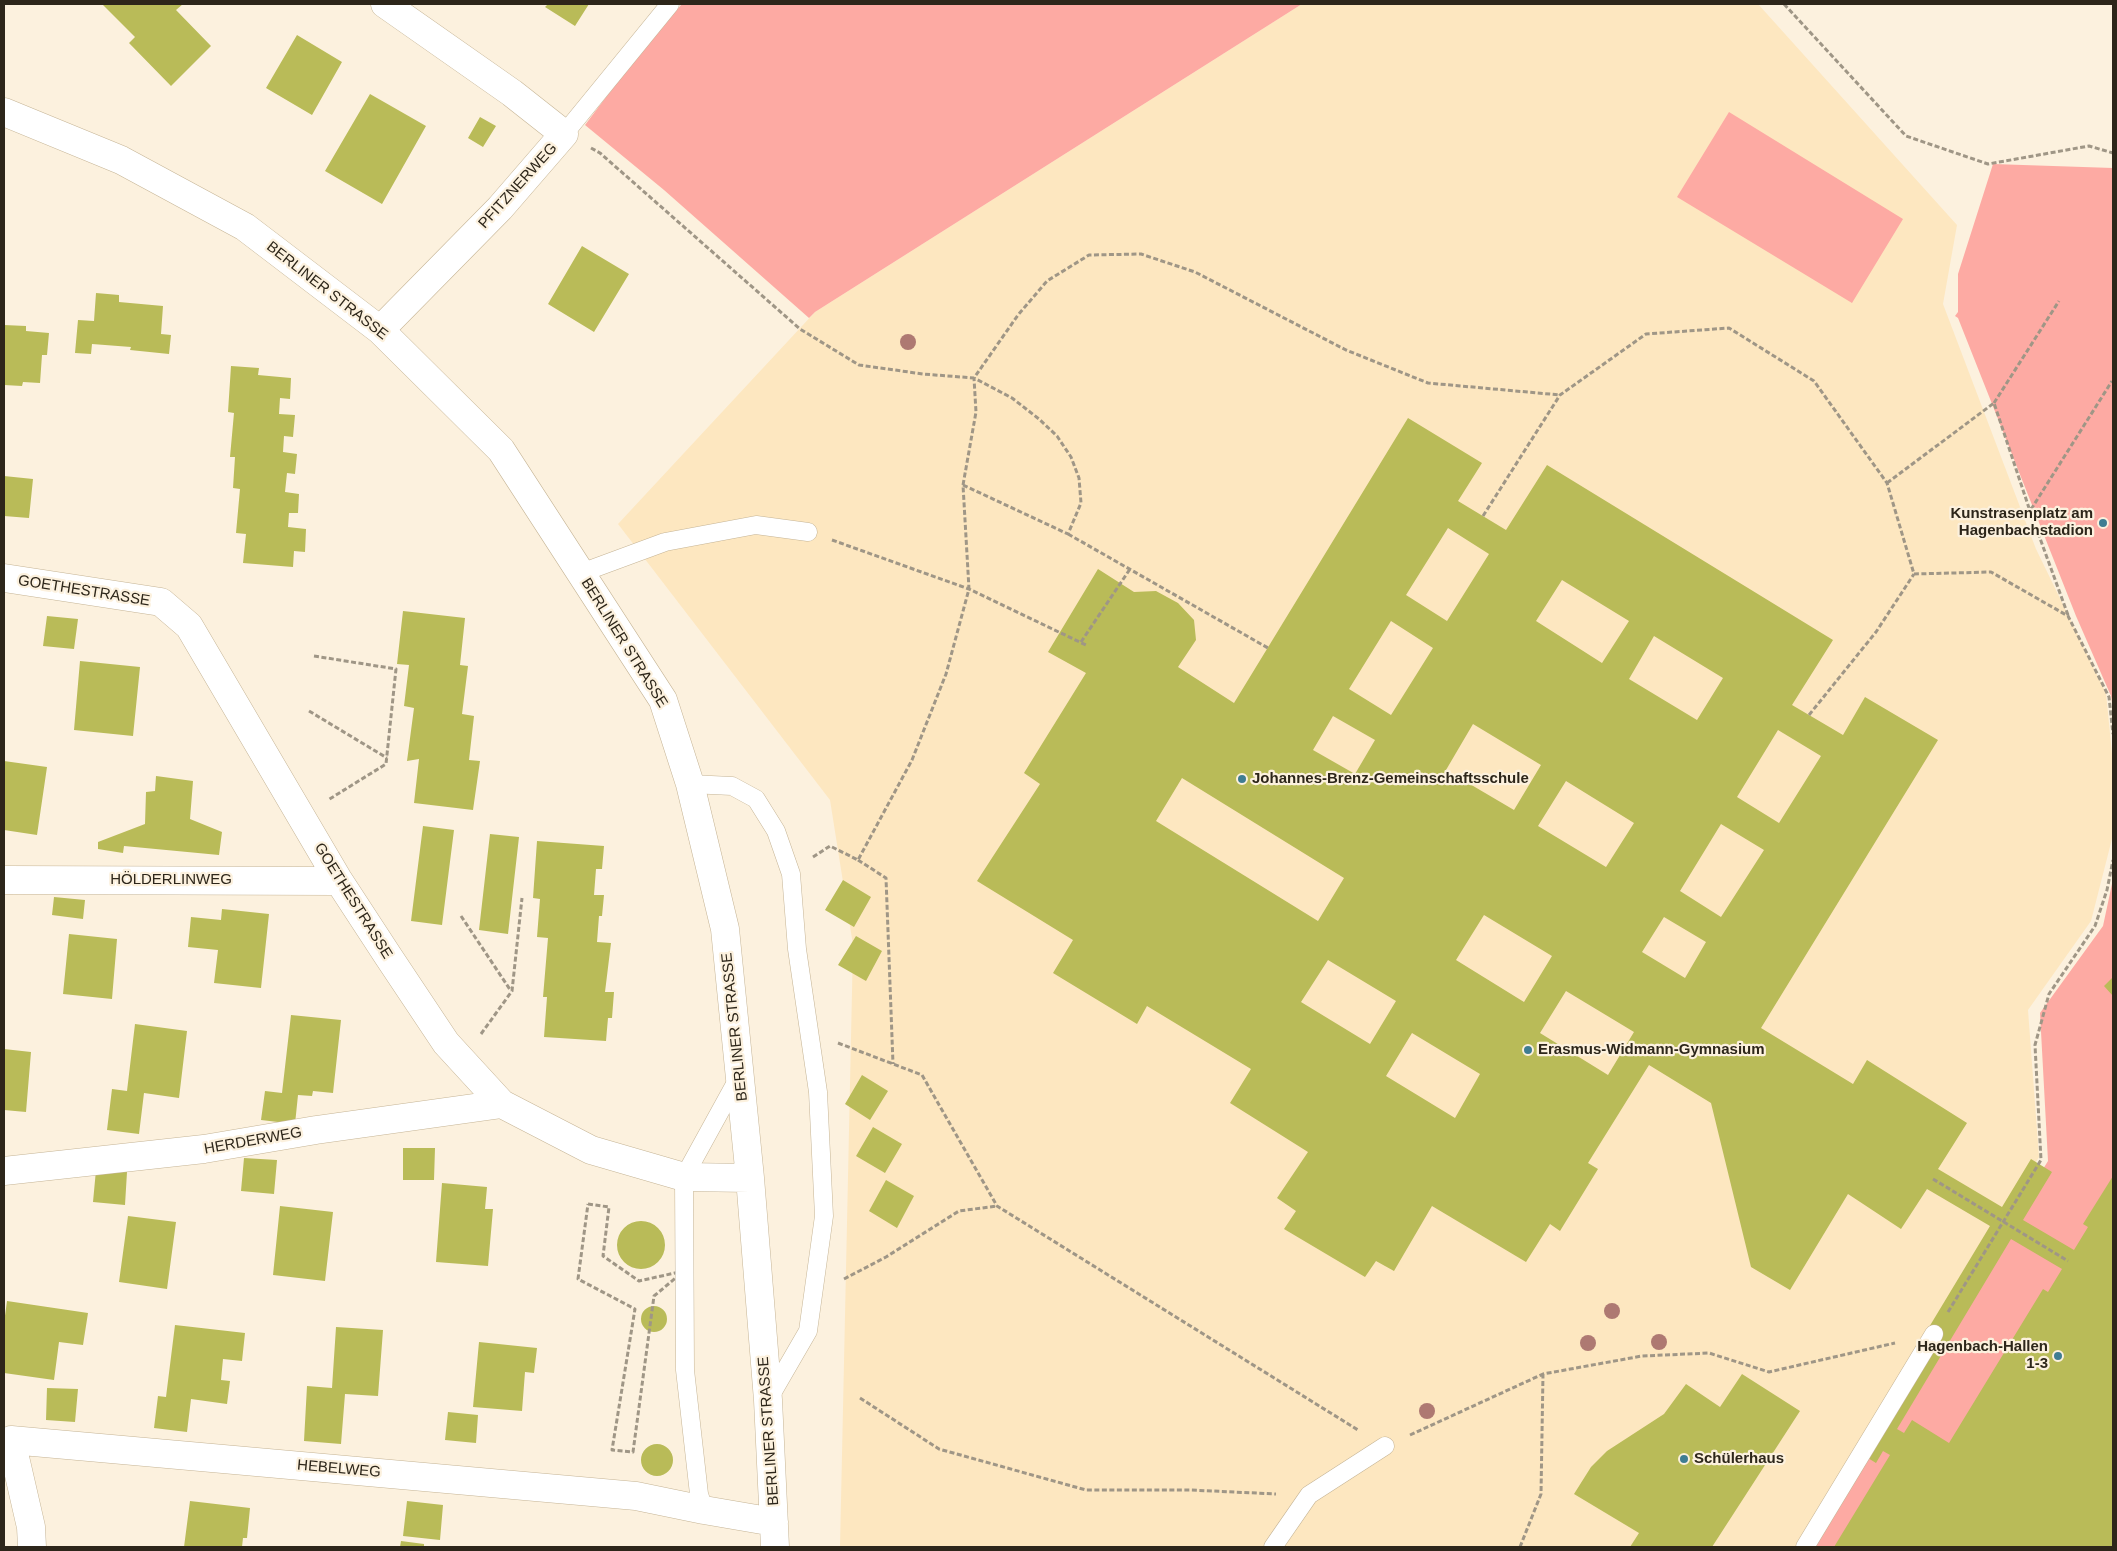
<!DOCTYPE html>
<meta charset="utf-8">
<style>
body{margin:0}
#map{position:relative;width:2117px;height:1551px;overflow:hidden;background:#fcf1de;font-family:Helvetica,sans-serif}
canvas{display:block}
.frame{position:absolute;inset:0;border:5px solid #2d261a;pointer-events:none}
</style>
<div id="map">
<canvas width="2117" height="1551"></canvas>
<div class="frame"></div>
</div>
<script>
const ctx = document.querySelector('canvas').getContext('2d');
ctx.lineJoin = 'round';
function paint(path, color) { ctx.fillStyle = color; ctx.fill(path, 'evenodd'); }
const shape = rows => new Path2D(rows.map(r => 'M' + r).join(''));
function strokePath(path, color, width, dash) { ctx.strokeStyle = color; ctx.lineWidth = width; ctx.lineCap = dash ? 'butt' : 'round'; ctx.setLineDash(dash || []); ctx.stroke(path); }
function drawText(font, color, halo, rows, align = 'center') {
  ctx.font = font + ' Helvetica,sans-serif'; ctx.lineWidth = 4.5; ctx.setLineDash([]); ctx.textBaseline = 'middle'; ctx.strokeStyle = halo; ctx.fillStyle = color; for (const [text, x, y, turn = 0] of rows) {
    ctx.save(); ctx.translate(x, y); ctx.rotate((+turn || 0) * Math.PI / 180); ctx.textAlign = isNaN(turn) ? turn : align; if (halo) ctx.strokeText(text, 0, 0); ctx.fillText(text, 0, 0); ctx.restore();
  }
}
paint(shape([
 [1302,4,1758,4,1957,225,1943,304,2036,549,2106,693,2113,764,2113,835,2091,921,2028,1010,2039,1157,1799,1547,840,1547,853,945,830,800,618,524,815,312]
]), '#fde7c0');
paint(shape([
 [682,4,1302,4,815,312,809,318,664,190,585,125,649,40],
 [1729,112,1903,219,1852,303,1677,197],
 [1993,164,2113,168,2113,709,2111,696,2076,616,1958,318,1955,316,1958,312,1958,274],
 [2113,879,2113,1547,1811,1547,2048,1161,2040,1013,2103,926]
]), '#fdaaa3');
paint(shape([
 [102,4,183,4,176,10,211,46,171,86,129,43,135,37],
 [548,4,589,4,575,26,545,7],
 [297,35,342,62,312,115,266,88],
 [370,94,426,126,382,204,325,171],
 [480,117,496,126,483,147,468,138],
 [582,246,629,274,594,332,548,304],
 [96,293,119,295,119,302,163,306,161,334,171,335,169,354,130,350,131,347,92,344,91,354,75,353,78,320,94,321],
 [4,325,26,326,26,331,49,333,47,355,42,355,40,383,23,382,22,386,4,385],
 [231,366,259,368,258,375,291,378,290,399,280,398,279,414,295,415,293,437,284,436,283,452,297,454,295,474,287,473,285,492,299,494,298,513,289,513,288,527,306,529,305,552,294,551,293,567,243,563,246,534,236,533,240,489,233,488,235,457,230,457,234,413,228,412],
 [1408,418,1482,463,1458,501,1506,530,1547,465,1833,640,1792,705,1843,735,1865,697,1938,740,1761,1028,1853,1084,1867,1060,1967,1123,1938,1169,2002,1207,2031,1159,2052,1172,2023,1220,2074,1250,2088,1227,2083,1224,2113,1176,2113,1547,1834,1547,1890,1455,1883,1451,1876,1463,1855,1450,1990,1226,1927,1189,1901,1229,1848,1194,1790,1290,1751,1267,1711,1103,1649,1065,1588,1163,1598,1169,1560,1231,1550,1224,1526,1262,1432,1206,1394,1271,1376,1261,1365,1277,1284,1229,1296,1211,1277,1198,1308,1152,1230,1103,1251,1069,1147,1006,1137,1024,1053,973,1073,940,977,881,1040,784,1024,773,1086,673,1048,652,1098,569,1134,592,1156,591,1178,603,1194,620,1196,640,1178,667,1234,703],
 [1448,528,1489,554,1447,621,1406,595],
 [1562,580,1629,621,1602,663,1536,621],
 [1391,621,1433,648,1391,715,1349,689],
 [1654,636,1723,678,1697,720,1629,679],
 [1333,716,1375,740,1355,774,1313,750],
 [1473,724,1541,765,1514,810,1446,770],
 [1778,730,1821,756,1779,823,1737,797],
 [1182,778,1344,878,1318,921,1156,821],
 [1566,781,1634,823,1606,867,1538,826],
 [1721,824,1764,850,1721,917,1680,891],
 [1484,915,1552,956,1524,1002,1456,960],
 [1664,917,1706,942,1685,978,1642,952],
 [1328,960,1396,1001,1370,1044,1301,1002],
 [1566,991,1634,1032,1608,1075,1540,1033],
 [1412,1033,1480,1074,1455,1118,1386,1076],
 [2011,1239,2062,1269,2048,1292,2043,1289,1949,1443,1912,1420,1904,1433,1897,1429],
 [4,476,33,479,29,518,4,516],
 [403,611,465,618,460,665,468,666,462,714,474,716,469,760,480,761,473,810,414,803,419,759,407,761,414,708,404,706,409,665,397,664],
 [47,616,78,619,74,649,43,646],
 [80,661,140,667,133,736,74,730],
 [4,761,47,767,37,835,4,830],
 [156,776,193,781,190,819,222,832,219,855,124,846,123,853,98,849,98,842,145,824,146,792,155,791],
 [423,826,454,830,442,925,411,921],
 [490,834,519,837,508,934,479,930],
 [537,841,604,846,602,869,596,869,594,895,604,895,602,916,599,916,597,942,611,943,605,992,614,992,612,1018,608,1018,606,1041,544,1037,547,997,543,997,548,938,537,937,540,899,533,898],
 [843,880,871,897,854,927,825,910],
 [54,897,85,900,83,919,52,915],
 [222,909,269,914,261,988,214,983,218,950,188,947,191,917,221,920],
 [69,934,117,939,112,999,63,994],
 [856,936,882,951,866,981,838,965],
 [2113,977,2113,996,2104,986],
 [291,1015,341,1020,333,1093,313,1091,312,1096,298,1095,295,1124,261,1120,265,1091,282,1093],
 [135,1024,187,1031,179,1098,144,1093,139,1134,107,1130,112,1089,127,1091],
 [4,1049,31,1052,26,1112,4,1110],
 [862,1075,888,1091,870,1120,845,1104],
 [873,1127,902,1144,885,1173,856,1156],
 [403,1148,435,1148,434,1180,403,1180],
 [244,1158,277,1160,274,1194,241,1191],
 [96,1170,127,1172,125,1205,93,1202],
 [886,1180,914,1196,897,1228,869,1211],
 [442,1183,487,1187,485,1209,493,1209,488,1266,436,1262],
 [280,1206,333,1212,325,1281,273,1275],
 [128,1216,176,1222,167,1289,119,1282],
 '617 1245a24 24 0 1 1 48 0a24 24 0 1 1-48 0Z',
 [7,1301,88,1313,83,1345,59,1342,54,1380,4,1373,4,1323],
 '641 1319a13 13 0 1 1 26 0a13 13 0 1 1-26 0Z',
 [175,1325,245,1333,242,1361,223,1359,221,1380,230,1381,227,1404,191,1399,187,1432,154,1428,158,1396,166,1397],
 [336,1327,383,1330,378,1396,345,1394,341,1444,304,1441,307,1386,332,1388],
 [479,1342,537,1348,534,1373,525,1372,522,1411,473,1407],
 [1742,1374,1800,1411,1712,1547,1630,1547,1639,1533,1574,1494,1591,1467,1607,1451,1664,1414,1686,1384,1720,1407],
 [47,1388,78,1389,75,1422,46,1420],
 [448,1412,478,1415,476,1443,445,1440],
 '641 1460a16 16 0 1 1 32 0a16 16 0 1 1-32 0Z',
 [190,1501,250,1508,247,1538,243,1538,242,1547,184,1547],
 [407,1501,443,1505,440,1540,403,1536],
 [401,1541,424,1544,424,1547,400,1547]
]), '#b9bb58');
const service = shape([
 [564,134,670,4],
 [581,573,665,542,756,525,808,532],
 [690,784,732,786,756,799,776,831,791,874,797,949,818,1092,824,1216,808,1331,768,1400],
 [704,1510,699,1494,685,1370,684,1177,739,1077],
 [1273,1547,1309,1495,1385,1446],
 [1805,1547,1934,1334]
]);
const minor = shape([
 [4,112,121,160,245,227,380,330,501,450,663,700,690,784,725,929,750,1178,768,1400,775,1547],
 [380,330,500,208,564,134,512,93,385,4],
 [4,578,161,602,189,626,339,881,388,956,446,1043,502,1104,591,1150,684,1177,750,1178],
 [4,880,339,881],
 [4,1171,204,1149,316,1130,502,1104],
 [32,1547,31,1527,11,1440,636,1496,704,1510,774,1522]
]);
strokePath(service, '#c5b495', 19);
strokePath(minor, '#c5b495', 29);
strokePath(shape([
 [1784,4,1906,136,1988,164,2089,146,2113,153],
 [591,148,600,153,800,329,859,365,923,374,974,378,1018,315,1047,281,1089,255,1141,254,1195,272,1346,350,1428,383,1560,395],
 [1994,403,2059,301],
 [1887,483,1994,403,2030,511],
 [963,485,1068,534,1081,503,1079,478,1071,457,1057,436,1039,419,1012,398,974,378],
 [1483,516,1560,395,1646,334,1729,328,1814,381,1887,483,1914,574,1991,572,2068,616,2109,697,2113,734],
 [1068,534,1268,648],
 [832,540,969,589,1088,646],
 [2068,615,2030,511,2112,381],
 [1081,642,1130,569],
 [314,656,396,669,386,764,328,800],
 [309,711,387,758],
 [1809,715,1876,632,1914,574],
 [813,857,830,846,858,860,912,760,946,674,969,589,963,485,976,412,974,378],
 [858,860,886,878,893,1064],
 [461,916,511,991],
 [481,1034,512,991,522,898],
 [838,1043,922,1075,997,1206,1358,1430],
 [1933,1179,2068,1261],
 [588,1204,609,1207,603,1256,639,1281,684,1271,654,1296,633,1452,612,1450,635,1309,578,1279,588,1204],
 [844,1279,886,1257,959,1211,997,1206],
 [1948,1312,2041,1160,2035,1045,2049,994,2095,926,2107,890,2113,860],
 [860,1398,939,1449,1086,1490,1191,1490,1276,1494],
 [1410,1435,1543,1374,1642,1356,1709,1353,1769,1372,1895,1343],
 [1520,1547,1541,1494,1543,1374]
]), '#9f9686', 3, [5, 2.5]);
strokePath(service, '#fff', 18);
strokePath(minor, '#fff', 28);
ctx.fillStyle = '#ae7972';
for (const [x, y] of [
 [908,342],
 [1612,1311],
 [1659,1342],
 [1588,1343],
 [1427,1411]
]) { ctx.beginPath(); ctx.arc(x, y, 8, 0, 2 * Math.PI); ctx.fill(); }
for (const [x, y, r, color] of [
 [2103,523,5,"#3f7d92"],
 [1242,779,5,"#3f7d92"],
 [1528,1050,5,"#3f7d92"],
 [2058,1356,5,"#3f7d92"],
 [1684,1459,5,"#3f7d92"]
]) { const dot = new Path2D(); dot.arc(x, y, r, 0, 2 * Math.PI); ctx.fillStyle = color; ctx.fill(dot); strokePath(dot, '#fcf1de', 2); }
drawText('15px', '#2d261a', '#fcf1de', [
 ["PFITZNERWEG",518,186,-48],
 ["BERLINER STRASSE",327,291,38],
 ["GOETHESTRASSE",84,591,9],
 ["BERLINER STRASSE",624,643,58],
 ["HÖLDERLINWEG",171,880],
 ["GOETHESTRASSE",353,901,58],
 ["BERLINER STRASSE",735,1027,-96],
 ["HERDERWEG",253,1141,-10],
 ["BERLINER STRASSE",769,1431,-94],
 ["HEBELWEG",339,1469,5]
]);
drawText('bold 15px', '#2d261a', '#fcf1de', [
 ["Kunstrasenplatz am",2093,514,"right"],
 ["Hagenbachstadion",2093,531,"right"],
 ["Johannes-Brenz-Gemeinschaftsschule",1252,779],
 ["Erasmus-Widmann-Gymnasium",1538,1050],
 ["Hagenbach-Hallen",2048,1347,"right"],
 ["1-3",2048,1364,"right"],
 ["Schülerhaus",1694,1459]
], 'left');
</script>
